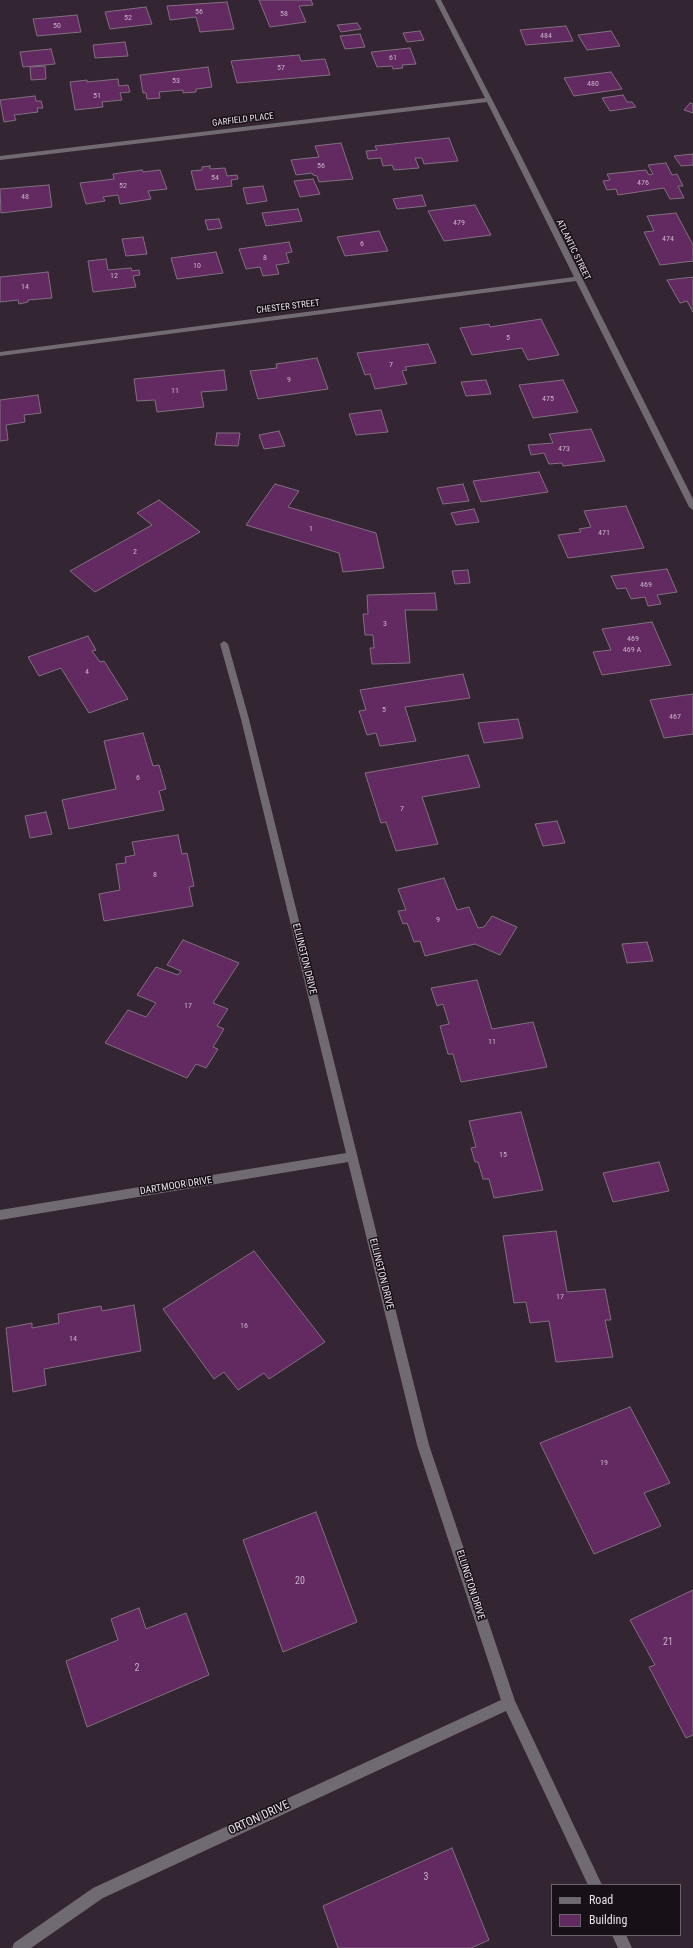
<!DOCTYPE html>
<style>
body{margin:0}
#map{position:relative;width:693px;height:1948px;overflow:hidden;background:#342532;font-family:"Roboto Condensed",sans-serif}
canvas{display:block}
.legend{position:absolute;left:551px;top:1884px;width:130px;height:52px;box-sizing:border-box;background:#171017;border:1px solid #6b636b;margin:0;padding:5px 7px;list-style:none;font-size:12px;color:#e9dfe8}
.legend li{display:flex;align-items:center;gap:8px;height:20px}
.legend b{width:20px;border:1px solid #6b636b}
</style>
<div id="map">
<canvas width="693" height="1948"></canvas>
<ul class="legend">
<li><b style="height:5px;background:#706a73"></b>Road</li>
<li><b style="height:11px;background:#622a60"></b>Building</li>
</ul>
</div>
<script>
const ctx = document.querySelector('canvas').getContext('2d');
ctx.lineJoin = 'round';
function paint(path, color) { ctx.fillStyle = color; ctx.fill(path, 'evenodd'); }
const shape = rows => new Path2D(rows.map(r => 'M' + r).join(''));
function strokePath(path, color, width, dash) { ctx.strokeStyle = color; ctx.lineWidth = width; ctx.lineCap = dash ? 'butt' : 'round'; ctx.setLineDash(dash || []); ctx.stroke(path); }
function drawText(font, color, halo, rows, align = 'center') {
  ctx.font = font + ' "Roboto Condensed",sans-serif'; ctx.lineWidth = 3; ctx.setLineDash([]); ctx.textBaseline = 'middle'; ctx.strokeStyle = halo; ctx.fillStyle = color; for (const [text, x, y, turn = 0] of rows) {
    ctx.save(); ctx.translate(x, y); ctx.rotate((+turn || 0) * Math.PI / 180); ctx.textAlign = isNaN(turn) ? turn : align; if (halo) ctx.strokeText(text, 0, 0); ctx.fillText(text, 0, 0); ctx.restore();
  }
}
const building = shape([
 [259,0,311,0,313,5,299,6,306,22,270,27,259,0],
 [227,2,234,29,200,32,196,17,170,20,167,6,227,2],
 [146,7,152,24,110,29,105,12,146,7],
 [77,15,81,32,37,36,33,19,77,15],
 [357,23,361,29,341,32,337,25,357,23],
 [566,26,573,41,526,45,520,30,566,26],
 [420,31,424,40,407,42,403,33,420,31],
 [611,31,620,46,587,50,578,35,611,31],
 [360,34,365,47,345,49,340,36,360,34],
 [125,42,128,56,95,58,93,45,125,42],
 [410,48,416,64,402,65,403,68,393,69,392,66,377,67,371,52,410,48],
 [51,49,55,64,23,67,20,52,51,49],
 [299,55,301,61,325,59,330,75,237,83,231,61,299,55],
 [45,66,46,79,31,80,30,67,45,66],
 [208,67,212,87,196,89,196,92,183,93,183,90,159,92,160,98,147,99,146,93,143,93,140,75,208,67],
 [611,72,622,89,574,96,564,78,611,72],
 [118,79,119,86,128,85,130,92,120,93,122,100,102,102,103,107,75,110,70,82,87,80,87,82,118,79],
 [623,95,627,102,632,102,636,107,610,111,602,98,623,95],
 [35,96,36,101,41,101,43,108,37,108,38,112,14,115,16,120,4,122,0,100,35,96],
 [690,103,693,104,693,113,684,110,690,103],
 [449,138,458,161,424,164,422,158,415,158,419,168,394,170,392,165,383,166,381,158,368,159,366,151,377,150,375,146,449,138],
 [341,143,353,179,319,182,317,176,313,175,312,173,296,175,291,160,319,157,315,146,341,143],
 [693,154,693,165,681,166,674,156,693,154],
 [666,163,672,175,677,174,683,186,678,186,684,198,670,199,664,188,618,195,616,189,607,190,603,181,610,180,607,174,646,170,649,175,653,174,648,165,666,163],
 [210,166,210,169,225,168,227,176,237,175,238,179,231,180,232,186,196,190,191,171,202,170,202,167,210,166],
 [142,170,143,172,160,170,167,189,148,191,151,199,120,204,118,195,103,197,105,201,86,204,80,183,114,179,113,174,142,170],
 [313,179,320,194,300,197,294,181,313,179],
 [49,185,52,207,1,213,0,189,49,185],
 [263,186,267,201,247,204,243,188,263,186],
 [422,195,426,206,397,209,393,199,422,195],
 [475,205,491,235,444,241,428,211,475,205],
 [298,209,302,221,266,226,262,213,298,209],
 [676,213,693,245,693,261,660,265,644,232,654,231,647,216,676,213],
 [219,219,222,228,208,230,205,220,219,219],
 [379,231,388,251,345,256,337,237,379,231],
 [143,237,147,254,126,256,122,239,143,237],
 [289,242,292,252,286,253,289,263,276,265,279,274,263,276,260,267,246,269,239,249,289,242],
 [216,252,223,273,177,279,171,258,216,252],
 [106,259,108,270,131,268,132,271,139,270,140,275,133,276,136,287,93,292,88,261,106,259],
 [48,272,52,298,28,300,28,302,19,304,18,300,0,302,0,277,48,272],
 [693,277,693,312,687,301,680,303,667,280,693,277],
 [541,319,559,355,528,360,522,348,472,355,460,328,489,324,490,327,541,319],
 [428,344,436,363,405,367,407,370,402,371,407,384,375,389,370,374,365,375,357,353,428,344],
 [317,358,328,389,258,399,250,371,277,368,276,364,317,358],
 [224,370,227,390,201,392,204,407,157,412,155,400,137,401,134,379,224,370],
 [486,380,491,394,466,396,461,382,486,380],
 [563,380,578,412,533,418,519,385,563,380],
 [38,395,41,413,24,415,25,422,6,425,8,440,0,441,0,400,38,395],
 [381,410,388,432,356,435,349,414,381,410],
 [591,429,605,461,563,466,562,463,549,464,544,453,531,455,528,445,553,443,549,434,591,429],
 [279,431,285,446,264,449,259,435,279,431],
 [217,433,240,433,238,446,215,445,217,433],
 [539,472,548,492,481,502,473,481,539,472],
 [275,484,299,491,288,507,376,533,384,568,343,572,339,553,246,525,275,484],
 [463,484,469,501,443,504,437,488,463,484],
 [159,500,200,532,95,592,70,571,152,525,137,513,159,500],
 [626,506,644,548,568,558,558,535,581,532,579,529,591,527,584,511,626,506],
 [474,509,479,522,456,525,451,513,474,509],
 [667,569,677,592,657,595,661,604,648,606,645,597,631,599,626,588,617,589,611,576,667,569],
 [468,570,470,583,455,584,452,571,468,570],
 [435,593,437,610,405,610,410,663,372,664,370,648,374,648,373,635,365,635,363,614,368,614,367,595,435,593],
 [652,622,671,665,602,675,593,652,611,650,602,629,652,622],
 [88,636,96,650,92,651,100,662,104,661,128,699,89,713,61,668,39,676,28,657,88,636],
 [463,674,470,698,405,707,416,741,380,746,376,733,367,735,359,711,366,710,360,690,463,674],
 [693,694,693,734,664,738,650,700,693,694],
 [518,719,523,738,484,743,478,723,518,719],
 [143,733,153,766,159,765,166,789,159,791,164,810,69,829,62,800,116,789,104,741,143,733],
 [468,755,480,787,422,797,438,844,396,851,386,822,381,823,365,773,468,755],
 [46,812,52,834,30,838,25,816,46,812],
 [557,821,565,843,543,846,535,824,557,821],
 [178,835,182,854,187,853,194,886,189,887,193,906,104,921,99,894,120,890,116,864,126,863,125,857,135,855,132,842,178,835],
 [444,878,457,910,469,907,478,928,484,927,492,916,517,927,500,955,475,944,425,956,420,941,414,942,407,923,403,924,398,911,406,910,398,889,444,878],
 [183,940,239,963,213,1003,228,1009,217,1026,224,1029,213,1047,218,1049,206,1068,196,1064,187,1078,105,1043,128,1010,146,1017,156,1003,137,995,156,967,178,975,181,971,167,965,183,940],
 [647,942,653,961,627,963,622,944,647,942],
 [477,980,492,1029,533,1022,547,1067,461,1082,453,1054,448,1054,440,1026,449,1024,443,1004,437,1006,431,988,477,980],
 [521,1112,543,1190,494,1198,489,1179,483,1179,478,1162,475,1162,471,1148,476,1147,469,1121,521,1112],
 [659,1162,669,1191,613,1202,603,1173,659,1162],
 [556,1231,567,1292,605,1289,611,1320,605,1320,613,1357,556,1362,549,1321,530,1323,526,1302,514,1303,503,1236,556,1231],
 [254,1251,325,1342,269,1379,264,1373,238,1390,224,1372,214,1379,163,1309,254,1251],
 [134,1305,141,1351,44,1369,46,1385,13,1392,6,1328,32,1323,32,1328,59,1323,58,1314,101,1306,102,1311,134,1305],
 [630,1407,670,1483,644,1493,661,1526,594,1554,540,1443,630,1407],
 [316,1512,357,1622,283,1652,243,1540,316,1512],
 [693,1590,693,1735,686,1738,649,1667,655,1665,630,1620,693,1590],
 [139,1608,146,1629,186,1613,209,1675,87,1727,66,1661,118,1640,111,1619,139,1608],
 [452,1848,489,1940,471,1948,338,1948,323,1906,452,1848]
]);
paint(building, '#622a60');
strokePath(building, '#816f80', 1);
paint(shape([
 [435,0,441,0,521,156,693,499,693,510,689,507,576,281,0,356,0,352,574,277,487,102,0,160,0,156,485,98,435,0],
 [224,641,228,644,249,719,429,1445,515,1701,602,1885,588,1885,506,1711,103,1898,31,1948,12,1948,14,1943,93,1888,501,1700,417,1445,348,1162,0,1220,0,1210,346,1153,241,719,220,644,224,641],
 [612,1935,626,1935,632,1948,618,1948,612,1935]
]), '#706a73');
drawText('8px', '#c7b2c6', null, [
 ["56",199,12],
 ["58",284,14],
 ["52",128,18],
 ["50",57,26],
 ["484",546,36],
 ["61",393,58],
 ["57",281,68],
 ["53",176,81],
 ["480",593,84],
 ["51",97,96],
 ["56",321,166],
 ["54",215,178],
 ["476",643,183],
 ["52",123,186],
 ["48",25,197],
 ["479",459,223],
 ["474",668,239],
 ["6",362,244],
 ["8",265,258],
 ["10",197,266],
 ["12",114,276],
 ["14",25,287],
 ["5",508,338],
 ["7",391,365],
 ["9",289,380],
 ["11",175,391],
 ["475",548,399],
 ["473",564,449],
 ["1",311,529],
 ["471",604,533],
 ["2",135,552],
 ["469",646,585],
 ["3",385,624],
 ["469",633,639],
 ["469 A",632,650],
 ["4",87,672],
 ["5",384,710],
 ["467",675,717],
 ["6",138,778],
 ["7",402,809],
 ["8",155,875],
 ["9",438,920],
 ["17",188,1006],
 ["11",492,1042],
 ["15",503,1155],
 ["17",560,1297],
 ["16",244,1326],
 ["14",73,1339],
 ["19",604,1463]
]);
drawText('9px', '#e9dfe8', '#171017', [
 ["GARFIELD PLACE",243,120,-7],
 ["ATLANTIC STREET",573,250,64],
 ["CHESTER STREET",288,307,-7]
]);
drawText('10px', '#e9dfe8', '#171017', [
 ["ELLINGTON DRIVE",304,959,76],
 ["DARTMOOR DRIVE",176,1186,-9],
 ["ELLINGTON DRIVE",381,1274,76],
 ["ELLINGTON DRIVE",470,1585,72]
]);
drawText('10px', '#c7b2c6', null, [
 ["20",300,1581],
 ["21",668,1642],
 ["2",137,1668],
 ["3",426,1877]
]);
drawText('12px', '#e9dfe8', '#171017', [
 ["ORTON DRIVE",259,1818,-25]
]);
</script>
